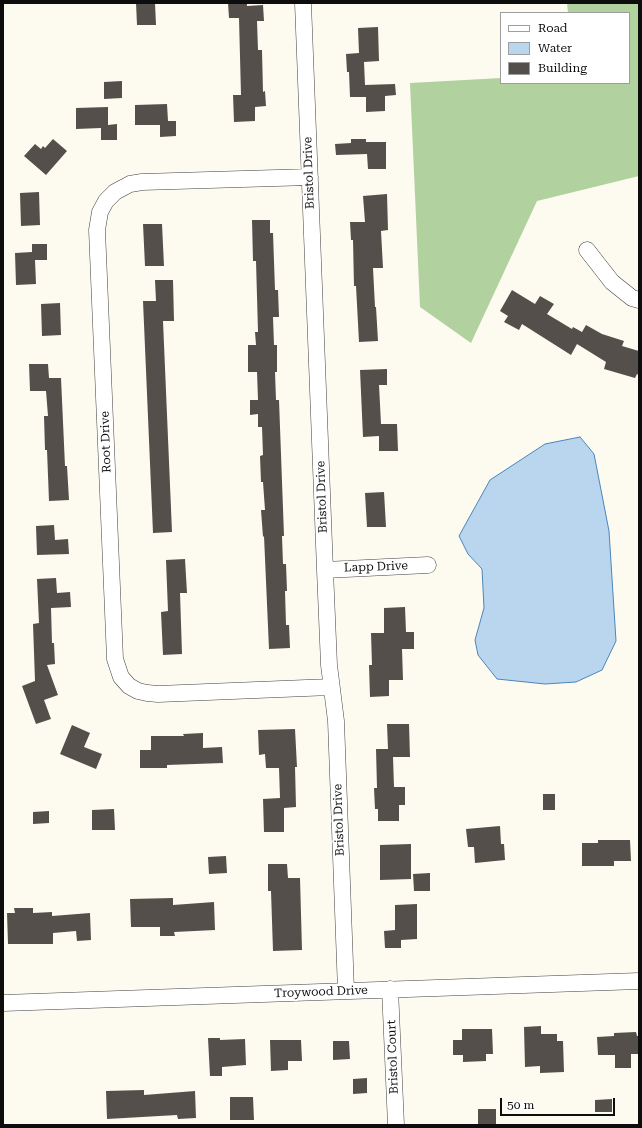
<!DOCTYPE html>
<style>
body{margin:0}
#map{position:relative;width:642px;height:1128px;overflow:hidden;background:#fdfbef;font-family:"Roboto Serif",serif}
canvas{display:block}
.frame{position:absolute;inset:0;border:4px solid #0d0d0d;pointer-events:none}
.legend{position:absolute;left:500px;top:12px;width:130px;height:72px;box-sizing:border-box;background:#fff;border:1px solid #9e9e9e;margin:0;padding:5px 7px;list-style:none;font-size:12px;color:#0d0d0d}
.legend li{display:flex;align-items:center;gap:8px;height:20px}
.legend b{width:20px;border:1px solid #9e9e9e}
.scale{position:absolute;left:500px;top:1098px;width:115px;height:18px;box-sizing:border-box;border:2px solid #0d0d0d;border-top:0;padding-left:5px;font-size:12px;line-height:14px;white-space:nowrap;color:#0d0d0d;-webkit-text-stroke:3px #fff;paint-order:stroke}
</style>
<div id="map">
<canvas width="642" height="1128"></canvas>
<div class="frame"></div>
<ul class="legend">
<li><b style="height:5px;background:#fff"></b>Road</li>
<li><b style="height:11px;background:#bad6ee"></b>Water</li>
<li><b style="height:11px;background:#544f4b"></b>Building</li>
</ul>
<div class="scale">50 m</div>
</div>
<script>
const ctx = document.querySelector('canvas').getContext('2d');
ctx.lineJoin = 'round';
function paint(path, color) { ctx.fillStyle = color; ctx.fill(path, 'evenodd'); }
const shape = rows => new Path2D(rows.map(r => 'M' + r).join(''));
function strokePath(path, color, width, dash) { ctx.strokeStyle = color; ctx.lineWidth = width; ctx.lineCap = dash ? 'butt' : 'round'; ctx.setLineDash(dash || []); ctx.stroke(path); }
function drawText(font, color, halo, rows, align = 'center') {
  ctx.font = font + ' "Roboto Serif",serif'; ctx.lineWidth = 4; ctx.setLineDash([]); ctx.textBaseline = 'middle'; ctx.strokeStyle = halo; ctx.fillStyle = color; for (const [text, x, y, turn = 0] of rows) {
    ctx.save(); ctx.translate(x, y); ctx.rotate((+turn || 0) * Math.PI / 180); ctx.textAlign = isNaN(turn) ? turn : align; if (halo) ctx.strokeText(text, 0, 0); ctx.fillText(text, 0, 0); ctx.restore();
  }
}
paint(shape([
 [567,3,639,3,639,176,537,201,471,343,420,307,410,83,501,78,501,83,629,83,629,13,568,13]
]), '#b1d29e');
const water = shape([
 [580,437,594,454,609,531,616,641,602,670,576,682,545,684,497,679,478,655,475,640,484,608,482,569,468,554,459,536,490,480,545,444,580,437]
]);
paint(water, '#bad6ee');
strokePath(water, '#4a85bb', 1);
paint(shape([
 [136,3,155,3,156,25,137,25],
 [228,3,247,3,247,6,263,5,264,21,257,21,258,50,262,50,263,92,265,91,266,106,255,107,255,121,234,122,233,95,241,95,239,18,229,18],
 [378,27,379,61,364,62,365,85,395,84,396,95,385,96,385,111,366,112,366,97,350,97,349,72,347,72,346,54,359,53,358,28],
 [122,81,122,98,104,99,104,82],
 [167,104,168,121,176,121,176,136,160,137,160,125,135,125,135,105],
 [108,107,108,125,117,124,117,140,101,140,101,128,76,129,76,108],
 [53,139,67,151,46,175,24,156,35,144,41,149,43,146,45,148],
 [351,139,366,139,366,142,386,142,386,169,368,169,367,154,336,155,335,144,351,143],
 [39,192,40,225,21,226,20,193],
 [387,194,388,230,381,231,383,268,373,268,375,307,376,307,378,341,359,342,356,286,354,286,353,240,351,240,350,222,365,222,363,196],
 [252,220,270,220,270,233,273,233,275,290,278,290,279,317,273,317,274,345,277,345,277,372,275,372,276,400,279,400,284,536,282,536,283,564,286,564,287,591,285,591,286,625,289,625,290,648,269,649,264,536,263,537,261,510,265,510,263,482,261,482,260,456,263,455,262,427,258,427,258,414,250,415,250,400,258,400,257,372,248,372,248,345,256,345,255,332,258,332,256,261,253,261],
 [143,224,162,224,164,266,145,266],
 [32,244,47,244,47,260,35,260,36,284,16,285,15,253,32,252],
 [155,280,173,280,174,321,163,321,172,532,153,533,143,301,156,301],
 [512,290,535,304,540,296,554,304,547,314,572,329,573,327,582,332,586,325,602,334,624,341,622,346,639,351,639,375,637,374,635,378,604,369,606,362,577,344,571,355,522,324,519,330,504,322,508,316,500,311],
 [60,303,61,335,42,336,41,304],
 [29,364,48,364,49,378,61,378,65,466,67,466,69,500,49,501,47,450,45,450,44,416,48,416,46,391,30,391],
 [387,369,387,385,379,385,381,424,397,424,398,451,379,451,379,436,363,437,360,370],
 [384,492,386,527,367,527,365,493],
 [54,525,55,540,68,539,69,554,37,555,36,526],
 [185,559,187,593,180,593,182,654,163,655,161,612,168,611,166,560],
 [56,578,57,593,70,592,71,607,51,608,52,643,54,643,55,664,47,665,58,695,44,700,51,719,36,724,22,686,35,681,33,624,39,623,37,579],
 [405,607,406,632,414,632,414,649,402,649,403,680,389,680,389,696,370,697,369,665,372,665,371,633,384,633,384,608],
 [387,724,409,724,410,757,393,757,394,787,405,787,405,805,399,805,399,821,378,821,378,809,375,809,374,788,377,788,376,749,388,749],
 [72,725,90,733,84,747,102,754,96,769,60,754],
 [295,729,297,767,295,767,296,807,284,808,284,832,264,832,263,799,280,798,279,768,266,768,265,754,259,755,258,730],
 [203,733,203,748,222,747,223,763,167,765,167,768,140,768,140,750,151,750,151,736,184,736,183,734],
 [543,794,555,794,555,810,543,810],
 [114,809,115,830,92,830,92,810],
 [49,811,49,823,33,824,33,812],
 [500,826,501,844,504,844,505,860,475,863,474,847,468,847,466,829],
 [598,840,630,840,631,861,614,861,614,866,582,866,582,843,598,843],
 [411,844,411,879,380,880,380,845],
 [226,856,227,873,209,874,208,857],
 [268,864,287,864,288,878,300,878,302,950,273,951,271,891,268,891],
 [430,873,430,891,414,891,413,874],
 [173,898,173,905,214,902,215,930,174,932,175,936,160,936,160,927,131,927,130,899],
 [417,904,417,939,401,940,401,948,385,948,384,931,395,930,395,905],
 [14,908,33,908,33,913,52,912,52,916,90,913,91,940,77,941,76,931,53,933,53,944,8,944,7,913,15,913],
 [541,1026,541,1034,557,1034,557,1041,563,1041,564,1072,540,1073,540,1066,525,1067,524,1027],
 [462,1029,492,1029,493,1054,486,1054,486,1061,463,1062,463,1055,453,1055,453,1040,462,1040],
 [636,1032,637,1036,639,1036,639,1054,631,1054,631,1068,615,1068,615,1055,598,1055,597,1037,614,1036,614,1033],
 [208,1038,220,1038,220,1040,245,1039,246,1065,222,1067,222,1076,210,1076],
 [270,1040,301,1040,302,1061,288,1061,288,1070,271,1071],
 [333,1041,349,1041,350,1059,333,1060],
 [367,1078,367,1093,353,1094,353,1079],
 [144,1090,144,1095,195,1091,196,1118,178,1119,177,1115,107,1119,106,1091],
 [230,1097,253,1097,254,1120,230,1120],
 [612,1099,612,1112,595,1112,595,1100],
 [478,1109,496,1109,496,1124,478,1125]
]), '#544f4b');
const minor = shape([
 [303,3,325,570,329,665,336,721,346,991],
 [310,177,142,182,130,184,115,192,106,201,100,212,97,230,115,659,121,677,129,686,138,691,147,693,158,694,331,687],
 [587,250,612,282,632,298,639,300],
 [325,570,428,565],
 [390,989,396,1125],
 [3,1003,639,981]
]);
strokePath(minor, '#404040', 17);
strokePath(minor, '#fff', 16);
drawText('12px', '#0d0d0d', '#fff', [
 ["Bristol Drive",309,173,-92],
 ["Root Drive",106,442,-92],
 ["Bristol Drive",322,497,-92],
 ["Lapp Drive",376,567,-2],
 ["Bristol Drive",339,820,-92],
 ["Troywood Drive",321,992,-2],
 ["Bristol Court",393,1057,-92]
]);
</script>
